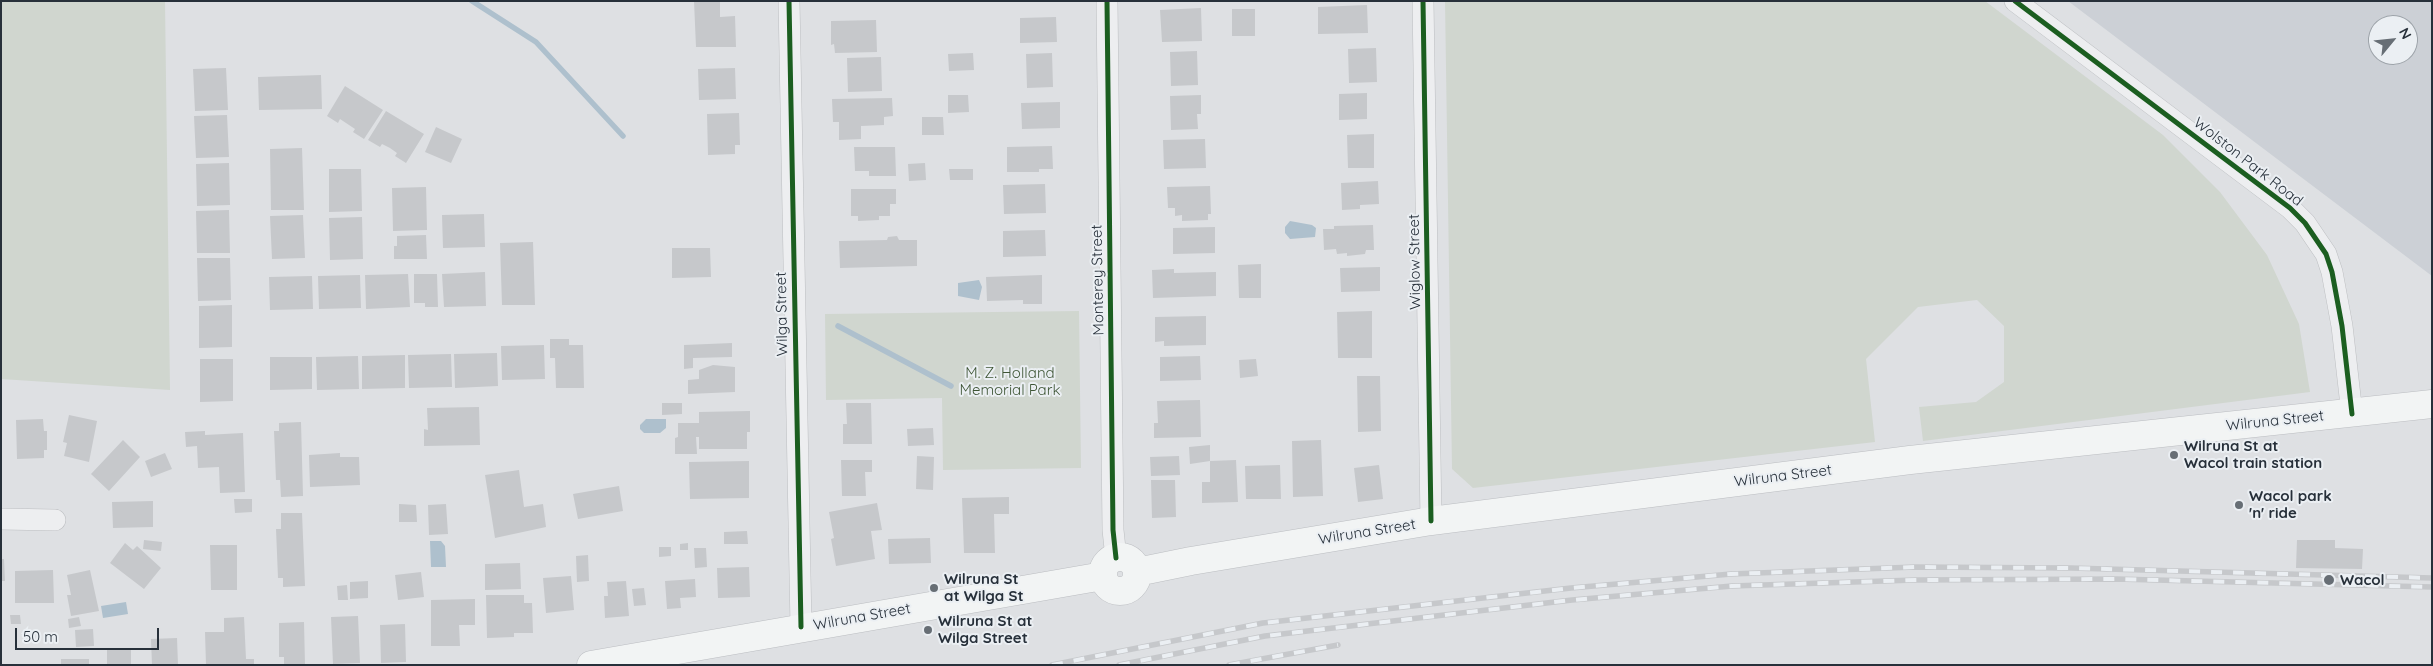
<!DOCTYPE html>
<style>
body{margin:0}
#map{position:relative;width:2433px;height:666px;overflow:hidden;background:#dee0e3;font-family:Quicksand,sans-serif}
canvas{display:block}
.frame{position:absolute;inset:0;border:2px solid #27303a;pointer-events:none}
.north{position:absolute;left:2368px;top:15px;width:50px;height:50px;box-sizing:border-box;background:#ebeff3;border:1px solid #9da3a9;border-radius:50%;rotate:62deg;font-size:14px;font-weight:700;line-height:20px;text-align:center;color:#27303a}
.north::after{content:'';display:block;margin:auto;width:18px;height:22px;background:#676e75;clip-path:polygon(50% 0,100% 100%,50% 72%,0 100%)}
.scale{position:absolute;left:15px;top:628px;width:144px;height:22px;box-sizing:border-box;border:2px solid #27303a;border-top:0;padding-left:6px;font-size:15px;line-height:18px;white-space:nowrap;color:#27303a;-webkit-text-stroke:4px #ebeff3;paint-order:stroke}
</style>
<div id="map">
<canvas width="2433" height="666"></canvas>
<div class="frame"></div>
<div class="north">N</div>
<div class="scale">50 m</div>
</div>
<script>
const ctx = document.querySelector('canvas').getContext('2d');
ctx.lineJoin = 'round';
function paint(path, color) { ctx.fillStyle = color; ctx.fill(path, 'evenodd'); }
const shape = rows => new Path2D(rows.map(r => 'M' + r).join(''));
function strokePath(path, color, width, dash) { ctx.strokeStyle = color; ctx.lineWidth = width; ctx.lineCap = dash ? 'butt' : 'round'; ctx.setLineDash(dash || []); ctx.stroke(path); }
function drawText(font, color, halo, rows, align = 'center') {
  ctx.font = font + ' Quicksand,sans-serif'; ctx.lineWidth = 4; ctx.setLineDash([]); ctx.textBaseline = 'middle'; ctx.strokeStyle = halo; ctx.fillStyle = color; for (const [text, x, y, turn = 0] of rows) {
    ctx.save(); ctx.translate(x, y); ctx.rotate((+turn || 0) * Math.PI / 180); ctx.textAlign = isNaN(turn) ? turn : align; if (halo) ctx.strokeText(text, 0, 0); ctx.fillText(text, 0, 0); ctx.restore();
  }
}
paint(shape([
 [2068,1,2432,1,2432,276],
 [2378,25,2408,25,2408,55,2378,55]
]), '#ccd0d6');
paint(shape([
 [1,1,165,1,170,390,1,379],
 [1445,1,1985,1,2163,135,2220,192,2267,255,2299,324,2310,392,1923,441,1919,407,1976,402,2004,382,2004,326,1977,300,1918,307,1866,359,1875,442,1473,488,1452,469],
 [1079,311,1081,468,943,470,942,398,826,400,825,314]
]), '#d0d6cf');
paint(shape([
 [1290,221,1312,225,1316,228,1315,237,1290,239,1285,233,1285,227],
 [979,280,982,287,979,300,958,296,958,283],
 [646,419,666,419,666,428,660,433,644,433,640,429,640,425],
 [430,541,441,541,445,546,446,567,431,567],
 [126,602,128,614,103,618,101,606]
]), '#aec0cd');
strokePath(shape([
 [472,1,536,42,623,136],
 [838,326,951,386]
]), '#aec0cd', 5.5);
paint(shape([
 [694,1,720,1,720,17,735,16,736,47,696,47],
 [1367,5,1368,33,1318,34,1318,7],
 [1201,8,1202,41,1162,42,1160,10],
 [1232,9,1255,9,1255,36,1232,36],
 [1056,17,1057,42,1020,43,1020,18],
 [876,20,877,52,835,53,834,44,831,45,831,21],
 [1376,48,1377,82,1349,83,1348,49],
 [1197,51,1198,85,1171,86,1170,52],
 [973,53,974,70,949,71,948,54],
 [1052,53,1053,87,1027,88,1026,54],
 [881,57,882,91,848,92,847,58],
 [226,68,228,110,195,111,193,69],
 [735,68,736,99,699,100,698,69],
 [321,75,322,109,259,110,258,77],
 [345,86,383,110,364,139,353,132,355,129,340,119,338,123,327,116],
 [1367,93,1367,119,1339,120,1339,94],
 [948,95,968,95,969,112,948,113],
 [1201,95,1201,114,1197,114,1198,129,1171,130,1170,96],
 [892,98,893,116,884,117,884,125,861,126,861,139,839,140,839,122,833,122,832,99],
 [1060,102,1060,128,1022,129,1021,103],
 [386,111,424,134,406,163,395,156,397,153,390,148,382,144,380,147,368,140],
 [739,113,740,145,735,145,735,154,708,155,707,114],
 [227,115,229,157,196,158,194,116],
 [922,117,943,117,944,135,922,135],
 [436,127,462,139,451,163,425,152],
 [1374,134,1374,168,1348,168,1347,135],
 [1205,139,1206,168,1164,169,1163,140],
 [1052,146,1053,169,1039,169,1039,172,1007,172,1007,147],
 [854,147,895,147,896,176,869,176,869,171,855,171],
 [302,148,304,210,271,210,270,149],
 [229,163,230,205,197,206,196,164],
 [925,163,926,180,909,181,908,164],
 [329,169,361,169,362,211,329,212],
 [949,169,973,169,973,180,950,180],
 [1378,181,1379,204,1360,205,1360,209,1342,210,1341,183],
 [1045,184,1046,213,1004,214,1003,185],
 [1210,186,1211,214,1208,214,1208,220,1182,221,1182,215,1175,216,1175,208,1168,208,1167,187],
 [426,187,427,230,393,231,392,188],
 [851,189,896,189,896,204,890,204,890,216,879,216,879,220,858,221,858,216,851,216],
 [229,210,230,253,197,253,196,211],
 [484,214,485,247,443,248,442,215],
 [303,215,305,258,272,259,270,216],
 [362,217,363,259,330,260,329,218],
 [1373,225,1374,250,1366,250,1365,254,1347,256,1347,253,1337,254,1336,249,1324,250,1323,229,1334,229,1334,226],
 [1215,227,1215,253,1173,254,1173,228],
 [1045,230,1046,256,1003,257,1003,231],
 [426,235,427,259,394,259,394,246,397,246,397,236],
 [897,236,899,240,917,240,917,266,840,268,839,241,887,240,888,237],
 [533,242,535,305,502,305,500,243],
 [672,248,710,248,711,277,672,278],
 [197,258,230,258,231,300,198,301],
 [1261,264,1261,298,1239,298,1238,265],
 [1380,267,1380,291,1341,292,1340,268],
 [1174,269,1174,273,1216,272,1216,296,1153,298,1152,270],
 [485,272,486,306,444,307,442,274],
 [408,274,410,307,366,309,365,275],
 [414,274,437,274,438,307,425,307,425,303,414,303],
 [360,275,361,308,319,309,318,276],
 [1042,275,1042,304,1023,304,1023,300,987,301,986,277],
 [312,276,313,309,270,310,269,277],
 [232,305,232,347,199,348,199,306],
 [1372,311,1372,358,1338,358,1337,312],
 [1206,316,1206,345,1164,346,1164,341,1155,342,1155,317],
 [550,339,569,339,569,345,583,345,584,388,556,388,555,358,550,358],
 [732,343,732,357,693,358,693,368,684,369,684,345],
 [544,345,545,379,502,380,501,346],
 [497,353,498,386,455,388,454,354],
 [451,354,452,387,409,388,408,355],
 [405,355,405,388,362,389,362,356],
 [358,356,359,389,317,390,316,357],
 [1200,356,1201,380,1160,381,1160,357],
 [270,357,312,357,312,389,270,390],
 [200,359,233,359,233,401,200,402],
 [1256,359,1258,376,1240,378,1239,360],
 [713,365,735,367,735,392,688,394,688,380,699,379,699,370],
 [1357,376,1380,376,1381,431,1358,432],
 [1200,400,1201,437,1154,438,1154,423,1158,423,1157,401],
 [662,403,682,403,682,414,662,415],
 [846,403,871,403,872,444,843,444,843,424,847,424],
 [479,407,480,445,424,446,424,429,428,430,427,408],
 [750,411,750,432,747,432,747,449,699,449,699,437,696,437,697,454,675,454,675,438,678,437,678,423,699,423,699,412],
 [69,415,97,421,89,462,64,456,67,443,63,442],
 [43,419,44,431,47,431,47,450,44,450,44,458,17,459,16,420],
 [301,422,303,496,281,497,280,480,276,480,274,431,279,431,279,423],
 [933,428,934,445,908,446,907,429],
 [205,431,205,435,243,433,245,492,220,493,219,467,198,468,197,446,186,447,185,432],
 [123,440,140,457,109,491,91,474],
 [1321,440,1323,496,1293,497,1292,441],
 [1210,445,1210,461,1190,464,1189,447],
 [165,453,172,469,151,477,145,461],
 [340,453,340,457,359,457,360,485,310,487,309,455],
 [917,456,934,457,933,490,916,489],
 [1179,456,1180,475,1151,476,1150,457],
 [841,460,872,460,872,472,865,472,866,496,842,496],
 [1236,460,1238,502,1202,503,1202,482,1210,482,1210,461],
 [749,461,749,498,690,499,689,462],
 [1280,465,1281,499,1246,499,1245,466],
 [1379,465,1383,499,1358,502,1354,468],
 [519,470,524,507,543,504,546,527,495,538,485,475],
 [1151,480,1175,480,1176,517,1152,518],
 [619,486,623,511,578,519,573,494],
 [1009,497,1009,514,994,514,995,553,964,553,962,498],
 [234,499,252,499,252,512,235,513],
 [153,501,153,527,113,528,112,502],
 [877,503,882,530,871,531,875,559,836,566,831,539,834,538,829,512],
 [399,504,416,505,417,522,399,522],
 [446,504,448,534,429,535,428,505],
 [281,513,302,513,305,586,283,587,283,578,278,578,276,529,281,529],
 [747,531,748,544,724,544,724,532],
 [930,538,931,563,889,564,888,539],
 [144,540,162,542,161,551,143,549],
 [2297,540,2335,540,2335,548,2363,549,2362,569,2296,568],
 [125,543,133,550,137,546,161,568,144,589,110,563],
 [688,543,688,550,680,550,680,544],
 [210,545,237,545,237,590,211,590],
 [659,547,671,547,671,556,659,557],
 [694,548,706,548,707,567,695,568],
 [588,555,589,581,577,582,576,556],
 [1,559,4,559,5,581,1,581],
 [520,563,521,589,485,590,485,564],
 [749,567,750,597,718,598,717,568],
 [53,570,54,603,15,603,15,571],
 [90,570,99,611,71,616,67,595,71,595,67,575],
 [421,572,424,597,398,600,395,575],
 [571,576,574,610,546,613,543,578],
 [695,579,696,597,680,598,681,608,667,609,665,581],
 [368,581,368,598,350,599,350,582],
 [626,581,629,616,605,618,604,596,608,596,607,582],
 [347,585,348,600,338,600,337,586],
 [644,588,646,605,634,606,632,589],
 [486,595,524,595,524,603,532,603,533,633,514,633,514,637,487,638],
 [475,599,475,625,459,625,460,646,431,646,431,600],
 [10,615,20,615,21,624,11,624],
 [358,616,360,663,333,664,331,617],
 [79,617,81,626,69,628,68,619],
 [244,617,246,659,254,659,254,665,206,665,205,632,224,632,224,618],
 [304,622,305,665,284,665,284,657,279,657,279,623],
 [405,624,406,662,381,663,380,625],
 [93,629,94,646,76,647,75,630],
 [177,638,178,665,152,665,151,639],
 [107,650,131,650,131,665,107,665],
 [61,659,89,659,89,665,61,665]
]), '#c6c8cb');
const minor = shape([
 [789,1,801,627],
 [1107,1,1113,530,1116,558],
 [1423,1,1431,521],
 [2015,1,2290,208,2305,223,2326,254,2332,272,2342,326,2352,414],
 [1,519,55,520]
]);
const major = shape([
 '1103 574a17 17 0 1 1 34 0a17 17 0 1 1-34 0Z',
 [1137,572,1191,561,1431,521,1910,460,2432,404],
 [591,665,1103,576]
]);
strokePath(minor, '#bcbec1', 22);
strokePath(major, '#bbbdc1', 29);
strokePath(minor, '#edeef0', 21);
strokePath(major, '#f2f4f4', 28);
const rail = shape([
 [1052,665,1263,623,1571,588,1731,574,1915,567,2071,568,2432,578],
 [1119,665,1265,636,1572,600,1732,586,1915,580,2116,579,2432,587],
 [1229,665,1338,645]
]);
strokePath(rail, '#c6c8cb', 5.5);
strokePath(rail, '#ebeff3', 4, [11]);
strokePath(shape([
 [789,1,801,627],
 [1107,1,1113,530,1116,558],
 [1423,1,1431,521],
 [2015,1,2290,208,2305,223,2326,254,2332,272,2342,326,2352,414]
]), '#1b5e20', 5);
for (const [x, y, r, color] of [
 [2174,455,5,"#676e75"],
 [2239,505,5,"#676e75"],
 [2329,580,6,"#676e75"],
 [934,588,5,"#676e75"],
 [928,630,5,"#676e75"]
]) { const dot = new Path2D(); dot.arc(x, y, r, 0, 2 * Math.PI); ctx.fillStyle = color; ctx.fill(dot); strokePath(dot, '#ebeff3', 2); }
drawText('15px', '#27303a', '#ebeff3', [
 ["Wolston Park Road",2248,162,38],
 ["Wiglow Street",1415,262,-91],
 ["Monterey Street",1098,280,-91],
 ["Wilga Street",782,314,-91],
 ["Wilruna Street",2275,421,-6],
 ["Wilruna Street",1783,476,-7],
 ["Wilruna Street",1367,532,-9],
 ["Wilruna Street",862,617,-10]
]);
drawText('15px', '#3e5535', '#ebeff3', [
 ["M. Z. Holland",1010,373],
 ["Memorial Park",1010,390]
]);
drawText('bold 15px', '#27303a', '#ebeff3', [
 ["Wilruna St at",2184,446],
 ["Wacol train station",2184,463],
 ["Wacol park",2249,496],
 ["'n' ride",2249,513],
 ["Wilruna St",944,579],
 ["at Wilga St",944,596],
 ["Wacol",2340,580],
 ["Wilruna St at",938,621],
 ["Wilga Street",938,638]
], 'left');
</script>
